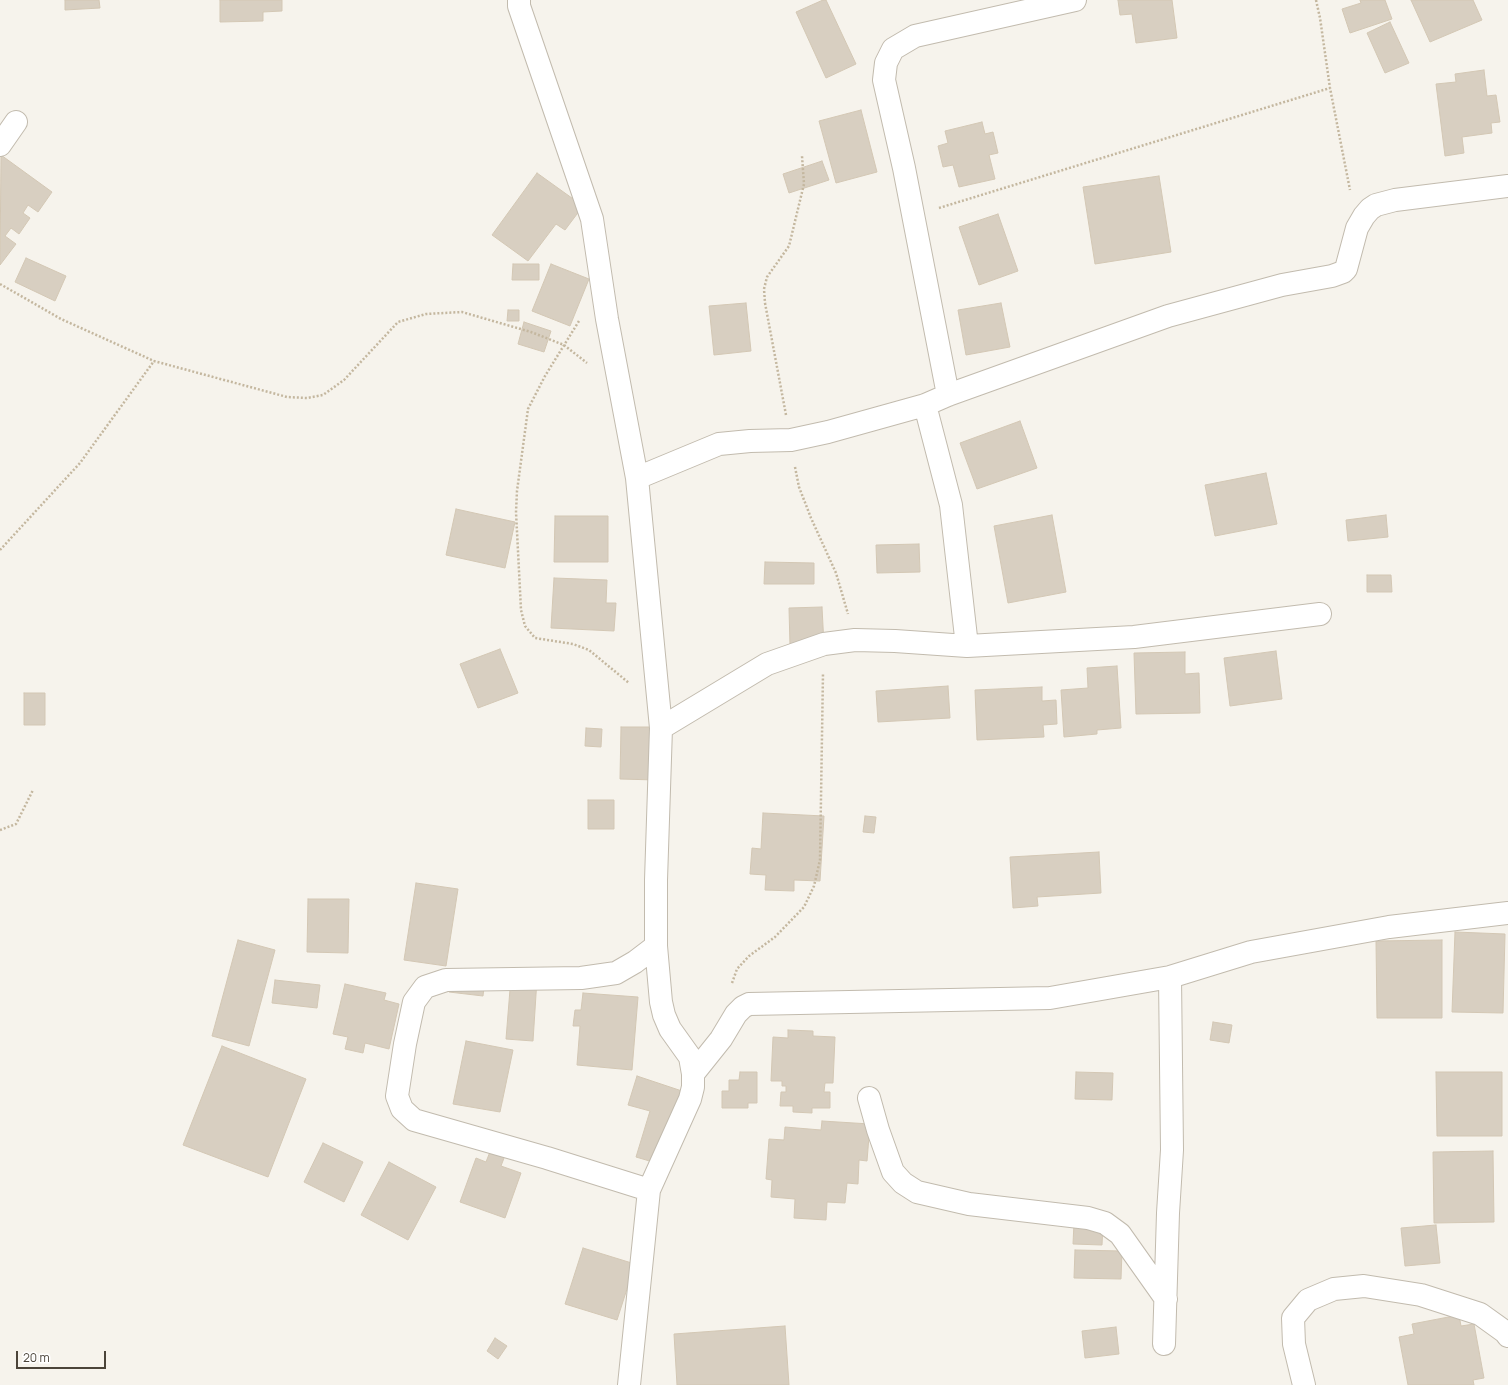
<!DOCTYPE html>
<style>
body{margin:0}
#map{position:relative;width:1508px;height:1385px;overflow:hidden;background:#f6f3ec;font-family:Manrope,sans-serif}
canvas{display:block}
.scale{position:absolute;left:16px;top:1351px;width:90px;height:18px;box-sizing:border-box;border:2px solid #4b4439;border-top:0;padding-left:5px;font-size:12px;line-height:14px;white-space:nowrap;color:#4b4439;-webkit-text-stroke:3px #fff;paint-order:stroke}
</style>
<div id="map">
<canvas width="1508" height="1385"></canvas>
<div class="scale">20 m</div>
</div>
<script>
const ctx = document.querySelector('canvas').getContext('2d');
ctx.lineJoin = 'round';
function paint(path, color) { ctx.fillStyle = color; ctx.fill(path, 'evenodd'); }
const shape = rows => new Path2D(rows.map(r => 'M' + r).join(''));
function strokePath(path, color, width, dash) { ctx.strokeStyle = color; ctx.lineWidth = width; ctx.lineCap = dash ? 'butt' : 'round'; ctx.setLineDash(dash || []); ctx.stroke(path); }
const building = shape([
 [65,0,99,0,100,8,65,10,65,0],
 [220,0,282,0,282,11,263,12,263,21,220,22,220,0],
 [823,0,826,0,856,64,826,78,796,12,823,0],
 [1118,0,1172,0,1177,38,1136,43,1132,14,1120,15,1118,0],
 [1360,0,1385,0,1392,19,1350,33,1342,9,1361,3,1360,0],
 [1411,0,1473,0,1482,20,1430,42,1411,0],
 [1390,22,1409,63,1385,73,1367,33,1390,22],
 [1484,70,1487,96,1496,95,1500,122,1491,123,1492,133,1462,137,1464,153,1445,156,1436,84,1456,82,1455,74,1484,70],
 [861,110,877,172,836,183,819,121,861,110],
 [982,122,985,134,993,132,998,153,989,155,995,179,959,187,953,165,943,167,938,146,948,143,945,131,982,122],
 [1,155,52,192,38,212,28,205,23,213,30,218,19,234,11,228,5,236,16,244,0,265,1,155],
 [822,161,829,180,789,193,783,174,822,161],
 [537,173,583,206,565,230,556,224,528,261,492,235,537,173],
 [1159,176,1171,252,1095,264,1083,187,1159,176],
 [998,214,1018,271,979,285,959,227,998,214],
 [26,258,66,276,55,301,15,282,26,258],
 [513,264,539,264,539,280,512,280,513,264],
 [551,264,589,279,570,326,532,311,551,264],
 [746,303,751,351,714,355,709,306,746,303],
 [1001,303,1010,347,966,355,958,310,1001,303],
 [508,310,519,310,519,321,507,321,508,310],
 [524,322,551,331,544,352,518,344,524,322],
 [1020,421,1037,468,977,489,960,443,1020,421],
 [1266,473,1277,524,1215,536,1205,485,1266,473],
 [456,509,515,522,505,568,446,555,456,509],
 [1052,515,1066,592,1008,603,994,526,1052,515],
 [1386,515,1388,537,1348,541,1346,520,1386,515],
 [555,516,608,516,608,562,554,562,555,516],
 [919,544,920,572,877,573,876,545,919,544],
 [765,562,814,563,814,584,764,584,765,562],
 [1367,575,1391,575,1392,592,1367,592,1367,575],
 [554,578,607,580,606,603,616,603,614,631,551,628,554,578],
 [822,607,824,645,790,646,789,608,822,607],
 [500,649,518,693,478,708,460,664,500,649],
 [1276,651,1282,699,1230,706,1224,658,1276,651],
 [1185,652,1185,674,1199,673,1200,713,1136,714,1134,653,1185,652],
 [1117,666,1121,728,1097,730,1097,734,1064,737,1061,690,1088,688,1087,668,1117,666],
 [948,686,950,718,878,722,876,691,948,686],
 [1042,687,1042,701,1056,700,1057,724,1043,725,1044,737,977,740,975,690,1042,687],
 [24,693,45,693,45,725,24,725,24,693],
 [621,727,657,727,656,780,620,779,621,727],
 [586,728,602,729,601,747,585,746,586,728],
 [588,800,614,800,614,829,588,829,588,800],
 [763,813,824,816,820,881,794,880,794,891,765,890,766,875,750,874,752,848,761,849,763,813],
 [865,816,876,817,874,833,863,832,865,816],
 [1099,852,1101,893,1037,897,1038,906,1013,908,1010,857,1099,852],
 [416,883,458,889,446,966,404,960,416,883],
 [308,899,349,899,348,953,307,952,308,899],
 [1455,932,1505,934,1503,1013,1452,1012,1455,932],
 [238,940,275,950,249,1046,212,1036,238,940],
 [1442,940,1442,1018,1377,1018,1376,941,1442,940],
 [451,975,485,979,483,996,449,992,451,975],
 [511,977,537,979,533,1041,506,1039,511,977],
 [275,980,320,985,317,1008,272,1003,275,980],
 [345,984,386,993,384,1000,399,1004,389,1049,365,1043,363,1053,345,1049,348,1037,333,1034,345,984],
 [583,993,638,997,632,1070,577,1065,580,1026,573,1026,575,1010,581,1010,583,993],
 [1213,1022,1232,1025,1229,1043,1210,1040,1213,1022],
 [788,1030,813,1031,813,1036,835,1037,833,1083,825,1083,824,1092,830,1092,830,1108,812,1108,812,1113,793,1112,793,1106,780,1106,781,1092,786,1092,786,1086,782,1086,782,1081,771,1081,773,1037,788,1038,788,1030],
 [466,1041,513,1050,500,1112,453,1104,466,1041],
 [222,1046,306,1079,268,1177,183,1145,222,1046],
 [740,1072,757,1072,757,1103,748,1103,748,1108,722,1108,722,1091,729,1091,729,1080,739,1080,740,1072],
 [1076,1072,1113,1073,1112,1100,1075,1099,1076,1072],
 [1436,1072,1502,1072,1502,1136,1437,1136,1436,1072],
 [637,1076,685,1092,663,1165,636,1157,650,1111,628,1105,637,1076],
 [822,1121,870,1124,867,1161,859,1160,858,1184,847,1183,845,1203,827,1202,826,1220,794,1218,795,1199,771,1197,772,1180,766,1179,769,1139,784,1140,785,1127,821,1130,822,1121],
 [323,1143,363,1162,344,1202,304,1182,323,1143],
 [493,1144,507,1150,501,1166,521,1173,505,1218,460,1202,476,1158,486,1162,493,1144],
 [1493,1151,1494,1222,1434,1223,1433,1152,1493,1151],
 [389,1162,436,1187,408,1240,361,1215,389,1162],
 [1074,1223,1103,1225,1102,1245,1073,1244,1074,1223],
 [1436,1225,1440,1263,1405,1266,1401,1228,1436,1225],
 [583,1248,635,1264,617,1320,565,1304,583,1248],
 [1075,1250,1122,1251,1121,1279,1074,1278,1075,1250],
 [1459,1315,1461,1326,1474,1324,1484,1378,1473,1380,1474,1385,1408,1385,1399,1337,1414,1334,1412,1324,1459,1315],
 [785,1326,789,1385,677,1385,674,1334,785,1326],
 [1116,1327,1119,1354,1085,1358,1082,1331,1116,1327],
 [495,1338,507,1346,498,1359,487,1351,495,1338]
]);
paint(building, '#d8cfc1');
strokePath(building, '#d3c7b4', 1);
const street = shape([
 [519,0,519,6,592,219,607,319,637,478,661,728,656,880,656,946,661,1002,664,1015,670,1029,690,1057,693,1074,693,1087,690,1099,649,1190,629,1385],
 [0,145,16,122],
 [948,395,904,168,884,80,886,63,893,49,915,36,1075,0],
 [925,405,951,505,967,646],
 [637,478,719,444,750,441,791,440,828,432,925,405,948,395,1168,316,1282,285,1332,276,1343,272,1346,269,1357,228,1364,216,1370,209,1376,205,1395,200,1508,186],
 [661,728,767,664,824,644,855,640,895,641,967,646,1134,637,1320,614],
 [693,1074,721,1039,736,1014,743,1007,749,1004,1050,998,1170,977,1251,952,1389,927,1508,913],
 [869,1098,878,1130,893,1172,903,1183,917,1192,969,1204,1088,1218,1105,1223,1120,1234,1166,1299],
 [649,1190,547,1158,414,1120,402,1109,397,1096,405,1044,414,1002,425,987,446,980,581,978,616,973,635,962,656,946],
 [1164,1344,1168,1213,1172,1150,1170,977],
 [1304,1385,1294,1344,1293,1318,1308,1300,1334,1289,1364,1286,1421,1295,1480,1314,1505,1332,1508,1336]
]);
strokePath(street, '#c2bbae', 24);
strokePath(shape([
 [1316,0,1320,18,1330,88,1350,190],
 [939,208,1330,88],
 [0,284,61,319,154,361,287,397,307,398,323,395,344,380,398,322,426,314,462,312,531,332,564,345,587,363],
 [579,321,545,376,528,409,517,491,516,512,521,610,525,626,535,638,573,644,589,650,629,683],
 [786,415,765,303,764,289,767,277,789,246,804,184,802,156],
 [795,467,799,487,811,518,836,573,848,614],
 [0,550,80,463,154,361],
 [0,830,16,824,33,790],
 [732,983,737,969,749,956,775,937,804,907,814,886,820,860,823,673]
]), '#c4b79f', 2.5, [2, 2]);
strokePath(street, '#fff', 22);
</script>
